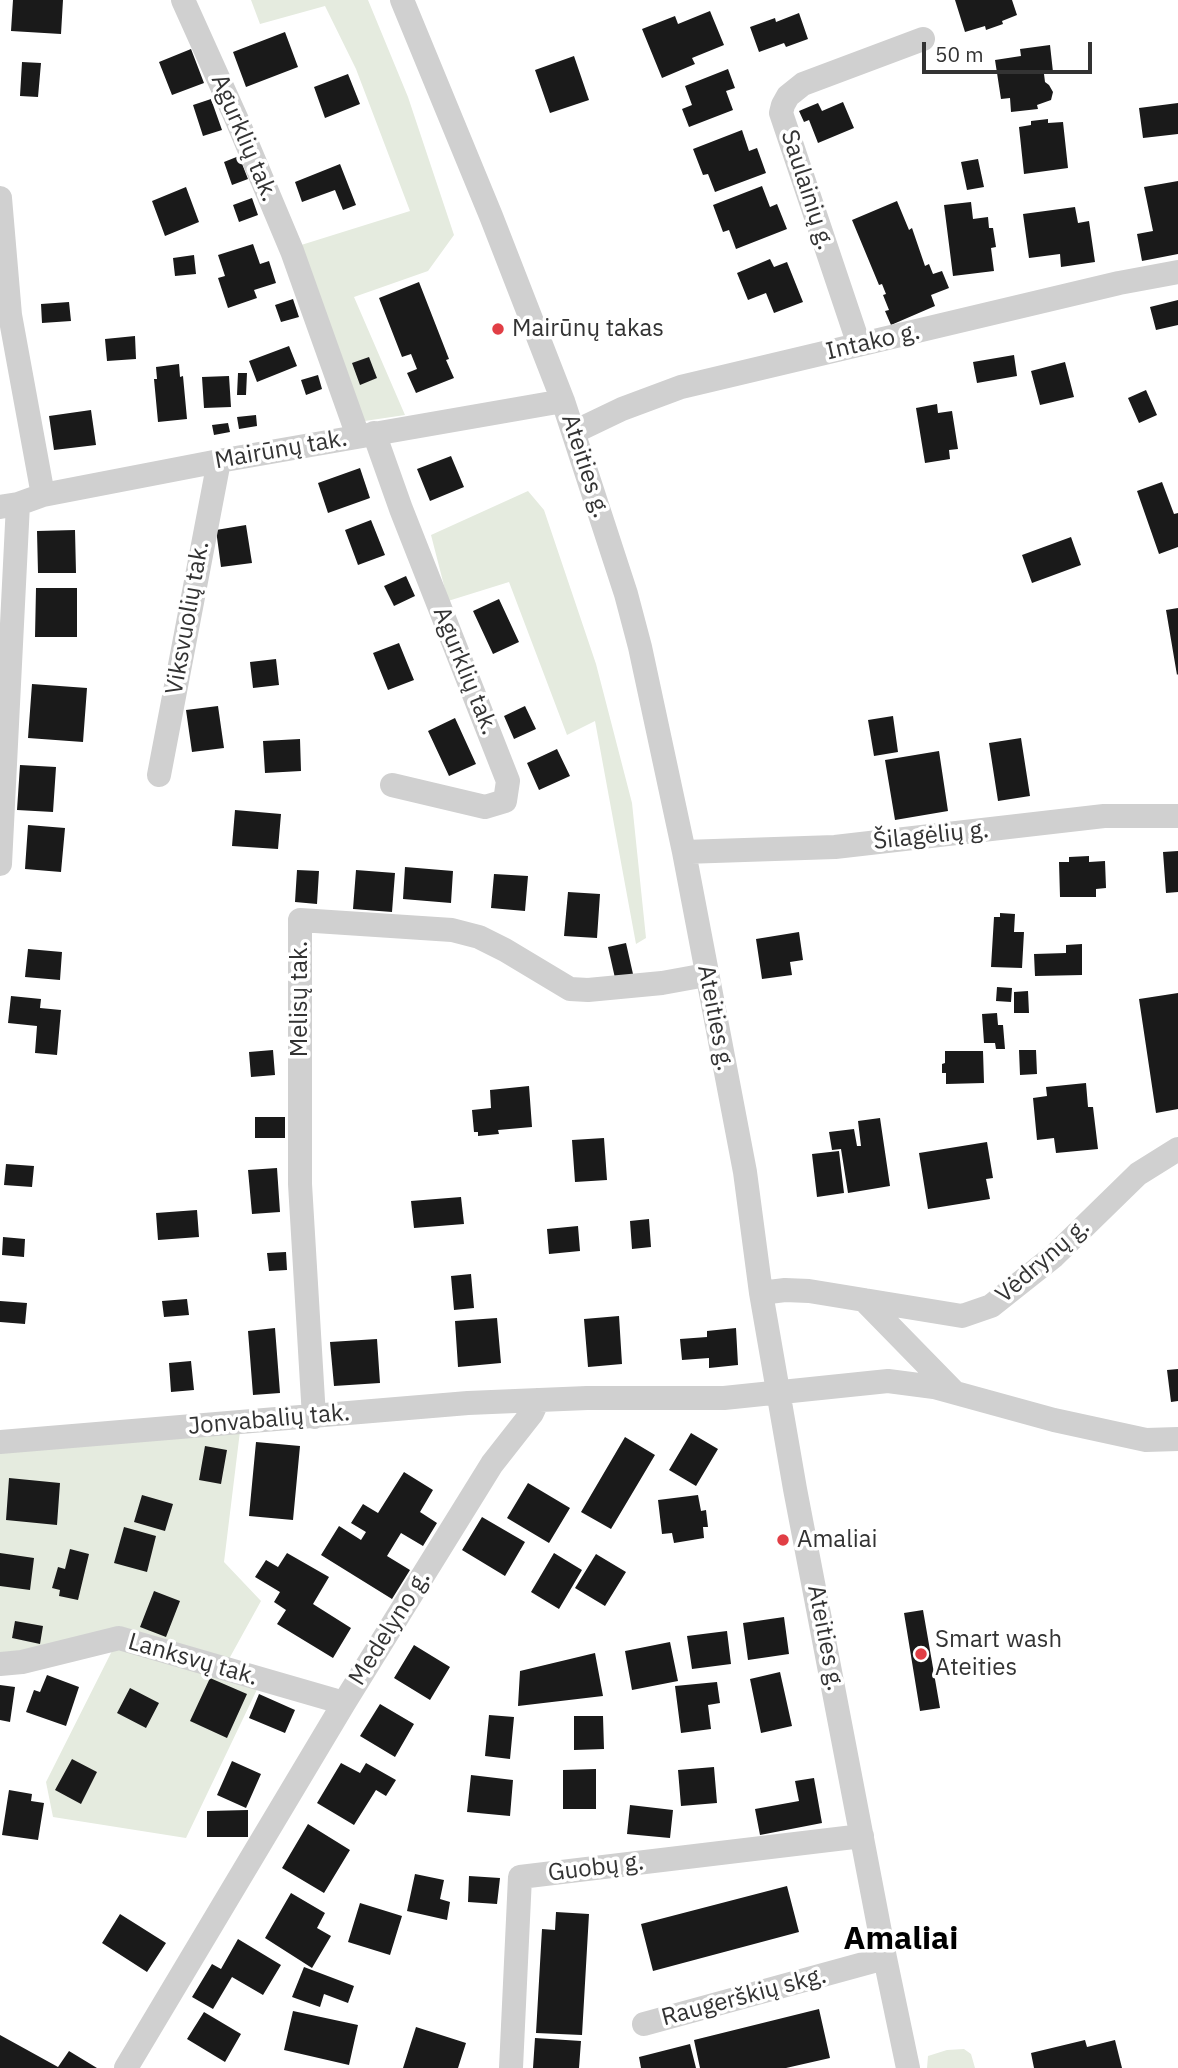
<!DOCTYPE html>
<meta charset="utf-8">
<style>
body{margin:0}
#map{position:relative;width:1178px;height:2068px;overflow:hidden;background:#fff;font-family:"IBM Plex Sans",sans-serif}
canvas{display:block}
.scale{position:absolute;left:922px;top:42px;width:170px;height:32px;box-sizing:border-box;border:4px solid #333;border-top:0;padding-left:9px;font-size:21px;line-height:24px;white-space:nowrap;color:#333;-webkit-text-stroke:5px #fff;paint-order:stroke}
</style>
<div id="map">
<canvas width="1178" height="2068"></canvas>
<div class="scale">50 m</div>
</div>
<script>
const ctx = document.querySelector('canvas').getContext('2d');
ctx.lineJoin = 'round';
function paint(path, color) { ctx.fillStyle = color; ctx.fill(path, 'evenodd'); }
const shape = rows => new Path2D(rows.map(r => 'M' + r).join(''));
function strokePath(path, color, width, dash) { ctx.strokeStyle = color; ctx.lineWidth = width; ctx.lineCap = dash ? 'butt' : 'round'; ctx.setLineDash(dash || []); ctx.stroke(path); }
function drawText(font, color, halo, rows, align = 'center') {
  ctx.font = font + ' "IBM Plex Sans",sans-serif'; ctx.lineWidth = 7; ctx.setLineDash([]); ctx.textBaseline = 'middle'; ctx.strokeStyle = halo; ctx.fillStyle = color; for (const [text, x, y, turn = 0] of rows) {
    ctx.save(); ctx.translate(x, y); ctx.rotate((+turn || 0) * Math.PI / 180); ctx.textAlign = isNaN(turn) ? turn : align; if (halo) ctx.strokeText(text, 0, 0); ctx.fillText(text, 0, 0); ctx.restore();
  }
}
paint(shape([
 [251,0,368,0,408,97,454,235,428,271,354,297,405,415,358,422,298,246,410,211,356,69,325,6,260,24],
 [528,491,544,510,596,664,632,803,646,938,636,944,595,721,567,735,509,582,448,601,431,535],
 [241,1423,224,1562,261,1601,224,1668,262,1679,186,1838,53,1817,46,1782,118,1639,0,1664,0,1442],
 [964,2049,971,2054,975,2068,927,2068,928,2056,947,2050]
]), '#e5ebdf');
paint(shape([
 [13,0,63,0,61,34,11,31],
 [955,0,1012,0,1017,15,1002,21,1003,24,986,30,985,26,965,32],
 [710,11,724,45,692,58,695,64,662,78,642,29,675,16,678,24],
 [799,13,808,39,786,47,784,43,759,52,750,27,775,18,776,22],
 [285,32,298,67,246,87,233,52],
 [1050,45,1053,72,1044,74,1045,82,1049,85,1053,92,1051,100,1037,105,1038,109,1011,112,1010,98,1001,99,995,60,1021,56,1020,49],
 [191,49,204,83,172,95,159,62],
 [574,56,589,100,550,113,535,70],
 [22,62,41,63,38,97,20,96],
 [728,69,735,88,726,91,733,110,689,127,682,109,692,105,685,86],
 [348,74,360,104,325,118,314,87],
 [211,99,222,130,203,136,193,105],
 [843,102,854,128,818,143,809,120,804,122,799,111,818,103,822,111],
 [1178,103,1178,134,1143,138,1139,108],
 [1048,119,1048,123,1063,122,1068,168,1024,174,1019,127,1031,125,1031,121],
 [742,130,749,151,757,148,766,173,715,192,708,174,703,175,693,149],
 [239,156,248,179,232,185,224,162],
 [978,159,984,187,967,190,961,162],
 [340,164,356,205,343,210,335,190,302,202,295,182],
 [1178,181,1178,254,1142,261,1137,234,1153,231,1144,187],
 [762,186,770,207,777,204,787,229,736,249,729,230,723,232,713,205],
 [186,187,199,222,165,236,152,201],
 [252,198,258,215,239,222,233,205],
 [897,201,909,230,912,228,925,266,929,264,933,274,942,271,949,288,931,295,935,306,891,325,885,311,889,310,883,295,886,294,882,284,879,285,852,220],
 [971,202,973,219,988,217,989,228,993,228,996,247,991,248,994,271,953,276,944,205],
 [1075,207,1078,223,1089,221,1095,262,1061,267,1060,254,1029,258,1023,214],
 [253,244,260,264,269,261,276,283,254,290,257,298,228,308,218,278,225,276,218,255],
 [194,255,196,274,175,276,173,258],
 [770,259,774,267,787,262,803,302,774,313,766,293,748,300,737,273],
 [419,282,449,359,446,360,454,378,416,393,407,373,417,369,411,354,402,357,379,298],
 [293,299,299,317,281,322,275,305],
 [1178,300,1178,325,1156,330,1150,307],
 [69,302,71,321,42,323,41,304],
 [135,336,136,359,107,361,105,339],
 [289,346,297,366,257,382,249,361],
 [1014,355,1017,376,977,383,973,362],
 [369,357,377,378,360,385,352,363],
 [1065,362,1074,397,1040,405,1031,371],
 [179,364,180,377,183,376,187,419,158,422,154,379,157,379,156,367],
 [238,373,247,373,246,395,237,395],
 [318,375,322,389,306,395,301,380],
 [229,376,231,407,204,408,202,377],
 [1146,390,1157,415,1139,423,1128,398],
 [937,404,938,413,952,411,958,449,949,450,950,459,925,463,916,408],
 [91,410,96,445,54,450,49,416],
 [256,415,257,426,239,429,237,417],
 [228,423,230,432,214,435,212,425],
 [451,456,464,487,430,501,417,469],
 [360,468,370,498,328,513,318,483],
 [1162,482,1174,514,1178,513,1178,547,1159,554,1137,491],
 [371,520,385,555,358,565,345,530],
 [246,525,252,563,221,567,216,530],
 [75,530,76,573,38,573,37,531],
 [1071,537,1081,565,1032,583,1022,555],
 [406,576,415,596,394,606,384,586],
 [36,588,77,588,77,637,35,637],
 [499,599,519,642,493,654,473,611],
 [1178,608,1178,674,1177,675,1166,610],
 [399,643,414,680,388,690,373,653],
 [276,659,279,685,253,688,250,662],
 [32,684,87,688,83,742,28,738],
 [218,706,224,748,192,752,186,710],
 [525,706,536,729,514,739,504,716],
 [893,716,898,752,874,756,868,720],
 [455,718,476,764,449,776,428,731],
 [1021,738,1030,796,998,801,989,743],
 [300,739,301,771,265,773,263,741],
 [557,749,570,776,539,790,527,763],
 [939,751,948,811,895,820,885,760],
 [20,765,56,767,53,812,17,810],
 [235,810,281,814,278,849,232,846],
 [28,825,65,828,61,872,25,869],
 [1178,851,1178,892,1166,893,1163,852],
 [1089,856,1089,862,1105,861,1106,888,1096,889,1096,897,1060,897,1059,862,1069,862,1069,857],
 [405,867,453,871,451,903,403,899],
 [297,870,319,871,317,904,295,902],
 [356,870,395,873,392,912,353,909],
 [494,874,528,876,525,911,491,908],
 [568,892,600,894,597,938,564,936],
 [1000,913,1015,914,1014,932,1024,932,1022,968,991,967,994,917,1000,917],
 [799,932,803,960,790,962,792,975,762,979,756,939],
 [626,943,633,974,615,978,608,947],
 [1082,944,1082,975,1035,976,1034,954,1066,953,1066,945],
 [28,949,62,952,60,980,25,977],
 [997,987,1012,988,1011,1002,996,1001],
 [1028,991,1029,1013,1014,1013,1014,992],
 [1178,993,1178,1109,1156,1113,1139,999],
 [11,996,41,999,40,1008,61,1010,57,1055,35,1053,37,1026,8,1023],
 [997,1013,998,1025,1003,1025,1005,1049,996,1049,995,1043,984,1043,982,1014],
 [273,1050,275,1075,251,1077,249,1052],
 [1019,1050,1036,1050,1037,1074,1020,1075],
 [945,1051,983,1051,984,1083,946,1084,946,1073,942,1073,942,1064,945,1063],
 [1086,1083,1088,1107,1093,1107,1098,1149,1056,1153,1054,1138,1037,1140,1033,1098,1047,1096,1046,1087],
 [529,1086,532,1127,498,1130,499,1134,478,1136,478,1132,474,1132,472,1110,491,1108,490,1090],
 [255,1117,285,1117,285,1138,255,1138],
 [880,1118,890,1186,848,1193,841,1149,832,1150,829,1132,854,1129,857,1146,861,1146,858,1121],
 [604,1138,607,1180,575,1182,572,1140],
 [987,1142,993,1178,986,1179,990,1199,928,1209,919,1153],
 [839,1151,844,1193,817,1197,812,1154],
 [6,1164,34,1166,32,1187,4,1185],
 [277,1168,280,1212,252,1214,248,1170],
 [461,1197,464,1224,414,1228,411,1201],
 [197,1210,199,1237,158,1240,156,1213],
 [649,1219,651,1247,632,1249,630,1221],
 [578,1226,580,1251,549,1254,547,1229],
 [3,1237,25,1239,24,1257,2,1255],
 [286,1252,287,1270,269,1271,267,1253],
 [471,1274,474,1308,454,1310,451,1276],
 [187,1299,189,1315,164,1317,162,1301],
 [0,1301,27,1303,25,1324,0,1322],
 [619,1316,622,1364,588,1367,584,1319],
 [497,1318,501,1363,458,1367,455,1321],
 [275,1328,280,1393,253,1395,248,1331],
 [736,1328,738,1365,709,1368,709,1358,682,1360,680,1339,707,1337,707,1331],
 [377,1339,380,1383,334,1386,330,1342],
 [191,1361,194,1390,171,1392,169,1363],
 [1178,1369,1178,1401,1171,1402,1167,1370],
 [691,1433,718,1449,696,1486,669,1470],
 [625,1437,655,1455,611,1529,581,1512],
 [256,1442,300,1446,293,1520,249,1516],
 [205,1446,227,1450,221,1484,199,1480],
 [404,1472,433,1490,420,1512,437,1523,423,1546,401,1533,387,1556,410,1570,392,1599,321,1555,339,1526,361,1540,366,1532,351,1523,363,1504,378,1513],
 [9,1478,60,1483,57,1525,6,1520],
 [528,1483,570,1508,549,1543,507,1518],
 [142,1495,173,1504,165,1531,134,1522],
 [698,1495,701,1511,706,1510,708,1527,703,1527,704,1538,674,1543,672,1533,662,1534,658,1500],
 [482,1517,525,1542,505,1576,462,1550],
 [124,1527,156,1536,147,1572,114,1563],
 [70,1549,89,1554,78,1600,59,1596,60,1590,52,1588,58,1567,65,1569],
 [0,1553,34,1558,30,1590,0,1586],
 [287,1553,329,1577,313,1604,351,1628,333,1658,277,1624,286,1610,274,1602,280,1592,255,1577,266,1560,278,1567],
 [554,1553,582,1570,559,1609,531,1592],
 [596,1554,626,1572,605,1606,575,1588],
 [154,1591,180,1601,166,1637,140,1627],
 [923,1610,940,1708,920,1711,904,1613],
 [784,1617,789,1654,748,1660,743,1623],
 [15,1621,43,1626,40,1644,12,1638],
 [727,1631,731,1664,692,1669,687,1636],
 [670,1642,678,1681,632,1690,625,1651],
 [414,1645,450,1667,430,1700,394,1678],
 [595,1653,603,1696,518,1706,520,1671],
 [780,1672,792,1726,761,1733,750,1679],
 [47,1675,79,1687,66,1726,26,1712,34,1690,40,1692],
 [210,1678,247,1694,227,1738,190,1721],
 [717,1682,720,1703,708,1705,711,1729,681,1733,675,1686],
 [0,1685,15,1687,10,1722,0,1720],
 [130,1688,159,1703,146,1728,117,1713],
 [259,1694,295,1710,285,1733,249,1718],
 [380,1704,414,1724,395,1757,360,1736],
 [489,1715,514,1717,510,1759,485,1756],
 [574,1716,603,1716,604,1749,574,1750],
 [72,1759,97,1772,81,1804,55,1790],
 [232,1761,261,1774,246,1808,217,1795],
 [341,1763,360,1773,366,1763,396,1780,386,1796,376,1790,354,1825,317,1803],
 [714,1767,717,1803,681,1806,678,1770],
 [596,1769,596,1809,563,1809,563,1770],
 [471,1775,513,1780,510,1816,467,1812],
 [814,1778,822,1823,760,1835,755,1809,799,1801,795,1781],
 [9,1790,32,1794,31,1801,44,1803,38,1840,2,1835],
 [630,1805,673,1810,670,1838,627,1834],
 [248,1810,248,1837,207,1837,207,1811],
 [308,1824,350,1850,324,1893,282,1868],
 [415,1874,444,1880,440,1899,450,1902,447,1920,407,1911],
 [469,1876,500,1878,497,1904,468,1902],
 [787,1886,799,1932,653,1971,641,1924],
 [291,1893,325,1913,317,1928,331,1936,312,1968,265,1938],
 [360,1903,402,1916,390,1955,348,1942],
 [556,1912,589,1914,582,2035,536,2033,542,1929,555,1930],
 [120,1914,166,1943,147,1972,102,1943],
 [238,1939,281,1965,263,1995,232,1977,213,2009,192,1997,212,1964,221,1969],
 [304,1967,354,1986,348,2003,324,1994,320,2007,292,1997],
 [819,2009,830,2058,786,2068,700,2068,694,2040],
 [293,2011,358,2025,349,2065,284,2050],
 [204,2012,241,2034,225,2062,187,2039],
 [416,2027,466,2043,458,2068,403,2068],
 [0,2035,58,2067,69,2051,97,2068,0,2068],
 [535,2038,581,2041,579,2068,533,2068],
 [1085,2040,1087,2047,1115,2040,1122,2068,1034,2068,1031,2053],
 [690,2044,696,2068,641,2068,639,2057]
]), '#1a1a1a');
strokePath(shape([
 [183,0,237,120,292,251,358,436],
 [402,0,491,216,563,401,626,594,640,647,684,852,745,1172,761,1293,795,1489,885,1958,908,2068],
 [0,198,10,315,43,495],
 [859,345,781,113,783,105,788,96,803,84,923,39],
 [574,432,622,409,681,387,1119,283,1178,272],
 [374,433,401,509,508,781,505,801,485,807,392,785],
 [0,507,18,504,43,495,219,461,563,401],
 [159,775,219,461],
 [684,852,835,847,1104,816,1178,816],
 [0,864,18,504],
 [761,1293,785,1290,809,1291,962,1316,991,1306,1054,1256,1138,1174,1178,1149],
 [864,1300,953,1391],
 [314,1417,300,1184,300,920,452,930,479,937,505,950,570,989,588,990,662,983,706,975],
 [0,1442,468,1403,587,1398,724,1398,888,1381,934,1387,1054,1420,1146,1440,1178,1439],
 [0,1664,22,1662,119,1638,344,1703],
 [644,2024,885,1958],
 [126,2068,344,1703,492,1464,532,1413,538,1400],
 [511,2068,520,1877,862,1836]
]), '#d0d0d0', 24);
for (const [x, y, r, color] of [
 [498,329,7,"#e13e45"],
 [783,1540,7,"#e13e45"],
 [921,1654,7,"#e13e45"]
]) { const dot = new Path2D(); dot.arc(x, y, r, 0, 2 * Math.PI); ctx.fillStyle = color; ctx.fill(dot); strokePath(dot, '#fff', 2.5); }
drawText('24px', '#333', '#fff', [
 ["Agurklių tak.",244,138,67],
 ["Saulainių g.",807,190,72],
 ["Intako g.",873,342,-13],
 ["Mairūnų tak.",281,450,-10],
 ["Ateities g.",585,466,72],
 ["Viksvuolių tak.",188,618,-80],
 ["Agurklių tak.",465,671,68],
 ["Šilagėlių g.",931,836,-6],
 ["Melisų tak.",300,999,-90],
 ["Ateities g.",715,1018,79],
 ["Vėdrynų g.",1043,1261,-41],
 ["Jonvabalių tak.",269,1420,-5],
 ["Medelyno g.",390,1628,-58],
 ["Ateities g.",825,1638,79],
 ["Lanksvų tak.",193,1660,16],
 ["Guobų g.",596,1868,-7],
 ["Raugerškių skg.",744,1997,-15]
]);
drawText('24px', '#333', '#fff', [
 ["Mairūnų takas",512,329],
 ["Amaliai",797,1540],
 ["Smart wash",935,1640],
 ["Ateities",935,1668]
], 'left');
drawText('bold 32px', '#000', '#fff', [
 ["Amaliai",901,1940]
]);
</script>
